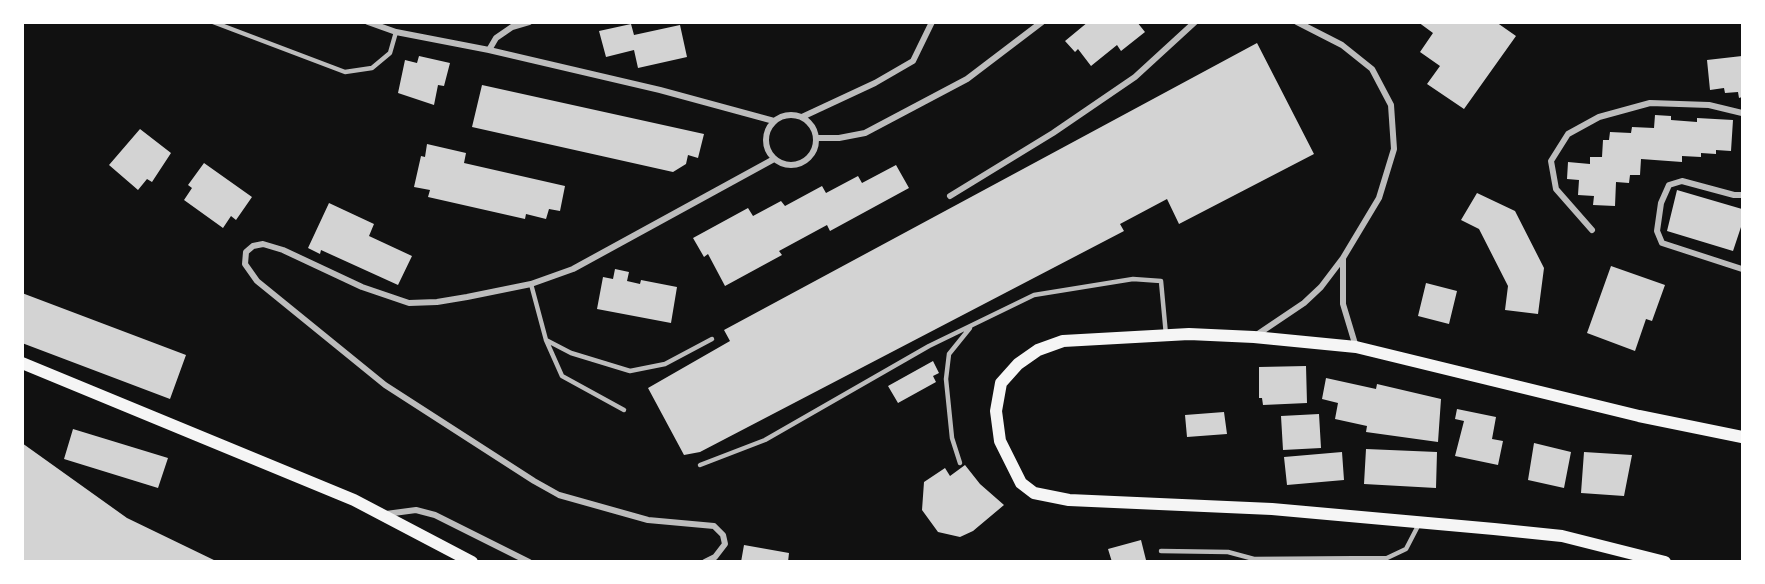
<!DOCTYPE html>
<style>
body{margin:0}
#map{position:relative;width:1765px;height:584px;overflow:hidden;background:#111;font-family:Karla,sans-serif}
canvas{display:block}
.frame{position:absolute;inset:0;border:24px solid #fff;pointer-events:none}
</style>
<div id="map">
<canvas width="1765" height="584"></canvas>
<div class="frame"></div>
</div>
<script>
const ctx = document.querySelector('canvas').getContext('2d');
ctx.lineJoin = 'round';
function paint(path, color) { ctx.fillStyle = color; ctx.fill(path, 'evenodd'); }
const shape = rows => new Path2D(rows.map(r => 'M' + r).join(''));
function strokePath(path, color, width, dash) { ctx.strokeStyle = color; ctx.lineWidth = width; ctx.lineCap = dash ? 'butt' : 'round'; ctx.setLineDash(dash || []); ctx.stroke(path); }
paint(shape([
 [1088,22,1137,22,1145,32,1121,51,1117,45,1091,66,1078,49,1075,52,1065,41],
 [1418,22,1496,22,1516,36,1464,109,1427,84,1440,66,1420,52,1433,33],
 [631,24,634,35,680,25,687,57,638,68,634,50,606,57,599,31],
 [1257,43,1314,154,1179,224,1167,199,1120,224,1124,231,700,452,684,455,648,388,730,341,724,330],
 [419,56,450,63,444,86,438,85,434,105,398,93,405,60,417,63],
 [1742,56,1742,97,1739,98,1738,92,1725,93,1724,88,1710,90,1707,60],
 [482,85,704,134,698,158,688,155,686,164,673,172,472,127],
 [1655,115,1671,116,1671,120,1697,122,1697,118,1733,120,1731,151,1716,150,1716,154,1701,153,1701,157,1682,156,1682,162,1641,159,1640,175,1630,175,1629,183,1616,182,1615,206,1593,205,1594,196,1578,195,1579,180,1567,179,1568,162,1590,164,1590,157,1602,157,1603,140,1609,140,1610,132,1631,133,1632,127,1654,128],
 [140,129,171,153,152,182,147,179,138,190,109,165],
 [427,144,466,153,464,163,565,186,560,211,549,209,546,219,526,214,525,219,428,197,430,190,414,187,421,156,425,157],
 [204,163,252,197,236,220,231,216,223,228,184,200,192,188,188,185],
 [896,165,909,188,830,231,827,225,779,251,782,255,725,286,708,254,704,257,693,238,748,208,753,216,781,201,785,206,822,186,826,193,858,176,862,183],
 [1677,190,1742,209,1742,224,1733,251,1667,231],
 [1477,193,1515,211,1544,268,1538,314,1505,310,1508,286,1479,229,1461,220],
 [329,203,374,224,369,236,412,256,398,285,321,250,320,254,308,248],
 [1611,266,1665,285,1652,321,1646,319,1635,351,1587,333],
 [615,269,629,272,627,281,640,284,641,280,677,287,671,323,597,309,603,277,613,279],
 [1426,283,1457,291,1449,324,1418,316],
 [22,293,186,355,170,399,22,343],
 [933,361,939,373,933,376,936,382,898,403,888,386],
 [1306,366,1307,403,1263,405,1262,398,1259,398,1259,367],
 [1326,378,1376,389,1377,384,1441,399,1438,442,1366,432,1367,426,1335,419,1338,403,1322,399],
 [1457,409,1496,417,1492,439,1503,441,1498,465,1455,456,1464,421,1455,419],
 [1224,412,1227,434,1187,437,1185,415],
 [1319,414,1321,448,1283,450,1281,416],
 [73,429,168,458,158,488,64,459],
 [22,443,127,518,218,562,22,562],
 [1534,443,1571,452,1564,488,1528,480],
 [1366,449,1437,452,1436,488,1364,484],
 [1342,452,1344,480,1287,485,1284,457],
 [1584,452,1632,455,1624,496,1581,493],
 [965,465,980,484,1004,505,973,531,960,537,938,532,922,510,924,482,945,468,950,476],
 [1141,540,1146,560,1112,562,1108,549],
 [744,545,789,553,788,562,741,562]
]), '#d3d3d3');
strokePath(shape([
 [213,22,345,72,372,68,390,53,396,32],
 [531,284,546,340,562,376,624,410],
 [546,340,571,353,630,371,665,364,712,339],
 [960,463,952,438,946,379,949,354,970,328],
 [700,465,765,440,929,346,1034,295,1133,279,1161,281,1166,335],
 [1161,551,1228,552,1254,559,1387,558,1406,549,1419,524]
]), '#bcbcbc', 4.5);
strokePath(shape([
 [368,22,396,32,489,50,660,90,774,121],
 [489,50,496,38,512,27,529,22],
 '766 140a25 25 0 1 1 50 0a25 25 0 1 1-50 0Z',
 [802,117,875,83,913,61,932,22],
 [816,138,839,138,865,133,967,79,1042,22],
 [1742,195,1734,195,1682,181,1669,185,1661,203,1657,231,1662,243,1742,269],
 [950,196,1053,133,1135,77,1195,22],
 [1592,230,1556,189,1551,161,1568,134,1599,117,1650,103,1709,105,1742,113],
 [1343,259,1343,304,1356,347],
 [1255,336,1304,303,1321,287,1343,258,1379,198,1394,149,1391,105,1372,69,1342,45,1297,22],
 [386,514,416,510,435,515,529,562],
 [705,562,715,557,725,544,723,535,714,526,648,520,559,495,534,481,385,385,257,281,245,264,246,252,253,246,263,244,283,250,362,287,409,303,437,302,467,297,531,284,573,269,774,159]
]), '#bcbcbc', 6);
strokePath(shape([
 [22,363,354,500,472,562],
 [1665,562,1562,536,1494,529,1272,509,1069,500,1034,493,1021,483,1000,441,996,411,1001,383,1018,364,1038,350,1063,341,1189,334,1254,337,1356,347,1639,416,1742,437]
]), '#f5f5f5', 12);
</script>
